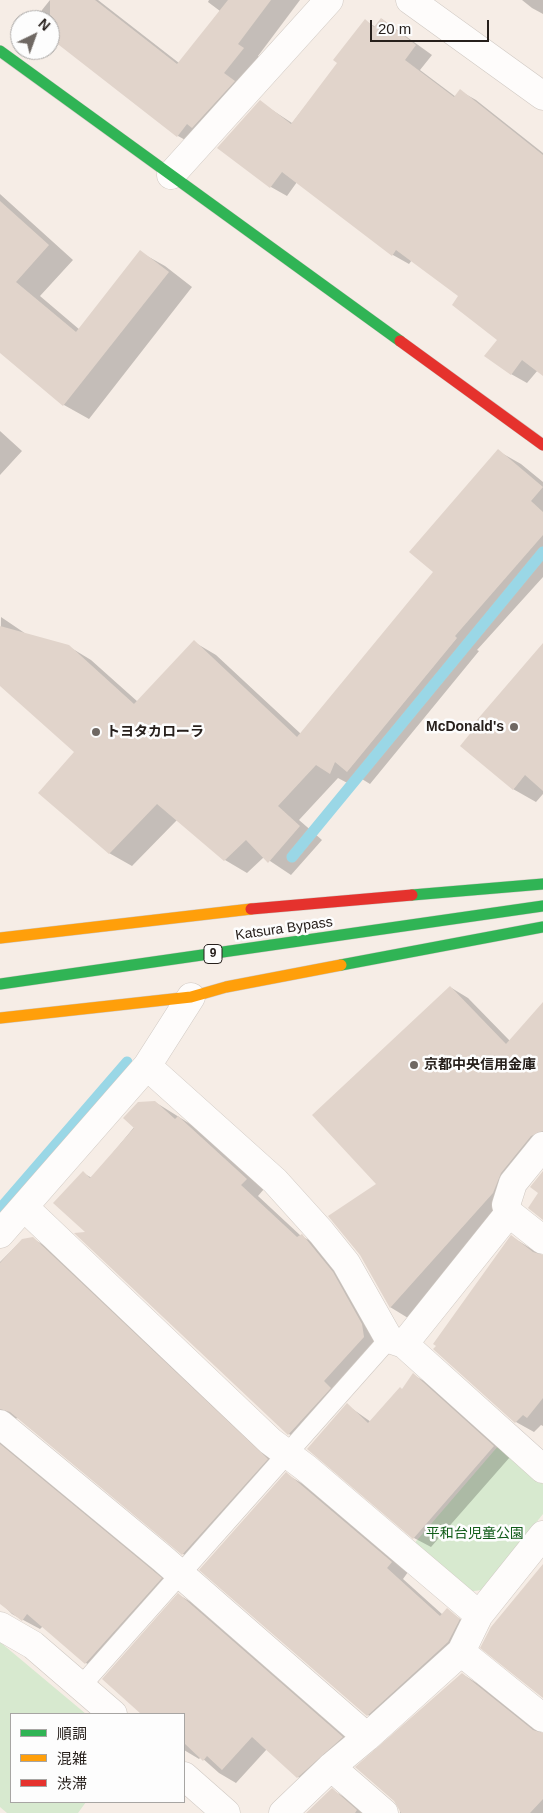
<!DOCTYPE html>
<meta charset="utf-8">
<style>
body{margin:0}
#map{position:relative;width:543px;height:1813px;overflow:hidden;background:#f6ede6;font-family:Helvetica,"Noto Sans JP",sans-serif}
canvas{display:block}
.legend{position:absolute;left:10px;top:1713px;width:175px;height:90px;box-sizing:border-box;background:#fdfdfd;border:1px solid #a7a5a3;margin:0;padding:6px 9px;list-style:none;font-size:15px;color:#27201c}
.legend li{display:flex;align-items:center;gap:10px;height:25px}
.legend b{width:25px;border:1px solid #a7a5a3}
.north{position:absolute;left:10px;top:10px;width:50px;height:50px;box-sizing:border-box;background:#fdfdfd;border:1px solid #a7a5a3;border-radius:50%;rotate:42deg;font-size:14px;font-weight:700;line-height:20px;text-align:center;color:#27201c}
.north::after{content:'';display:block;margin:auto;width:18px;height:22px;background:#6f6863;clip-path:polygon(50% 0,100% 100%,50% 72%,0 100%)}
.scale{position:absolute;left:370px;top:20px;width:119px;height:22px;box-sizing:border-box;border:2px solid #27201c;border-top:0;padding-left:6px;font-size:15px;line-height:18px;white-space:nowrap;color:#27201c;-webkit-text-stroke:4px #fdfdfd;paint-order:stroke}
</style>
<div id="map">
<canvas width="543" height="1813"></canvas>
<ul class="legend">
<li><b style="height:6px;background:#30b455"></b>順調</li>
<li><b style="height:6px;background:#ff9f0a"></b>混雑</li>
<li><b style="height:6px;background:#e5322d"></b>渋滞</li>
</ul>
<div class="north">N</div>
<div class="scale">20 m</div>
</div>
<script>
const ctx = document.querySelector('canvas').getContext('2d');
ctx.lineJoin = 'round';
function paint(path, color) { ctx.fillStyle = color; ctx.fill(path, 'evenodd'); }
const shape = rows => new Path2D(rows.map(r => 'M' + r).join(''));
function strokePath(path, color, width, dash) { ctx.strokeStyle = color; ctx.lineWidth = width; ctx.lineCap = dash ? 'butt' : 'round'; ctx.setLineDash(dash || []); ctx.stroke(path); }
function drawText(font, color, halo, rows, align = 'center') {
  ctx.font = font + ' Helvetica,"Noto Sans JP",sans-serif'; ctx.lineWidth = 5; ctx.setLineDash([]); ctx.textBaseline = 'middle'; ctx.strokeStyle = halo; ctx.fillStyle = color; for (const [text, x, y, turn = 0] of rows) {
    ctx.save(); ctx.translate(x, y); ctx.rotate((+turn || 0) * Math.PI / 180); ctx.textAlign = isNaN(turn) ? turn : align; if (halo) ctx.strokeText(text, 0, 0); ctx.fillText(text, 0, 0); ctx.restore();
  }
}
paint(shape([
 [499,1445,543,1484,543,1514,482,1590,466,1592,412,1546],
 [0,1642,86,1714,11,1714,11,1802,86,1802,78,1813,7,1813,0,1807]
]), '#d7e9cf');
paint(shape([
 [50,0,98,0,179,63,220,11,208,2,209,0,300,0,258,56,263,61,198,147,178,136,50,37,50,20,34,20],
 [522,0,543,0,543,14,532,8],
 [382,19,432,55,420,70,456,97,460,91,476,100,543,153,543,374,538,370,527,383,511,374,498,340,460,296,412,260,409,264,393,255,297,182,287,196,271,187,219,147,260,102,292,123,339,63,365,21,376,27],
 [0,194,73,260,40,296,80,330,140,252,165,266,192,287,89,419,64,405,0,351],
 [0,431,22,451,0,475],
 [498,451,521,464,543,482,543,577,477,650,479,651,370,784,357,776,353,786,338,778,299,820,322,840,291,875,264,857,247,873,225,860,177,820,132,866,109,853,75,752,0,685,1,617,29,636,68,646,91,660,138,702,194,642,216,655,301,734,434,572],
 [543,645,543,794,536,802,513,789],
 [450,987,468,998,510,1041,543,1003,543,1154,408,1318,390,1307,378,1184],
 [155,1102,195,1127,264,1189,258,1196,301,1236,319,1245,379,1334,306,1444,289,1434,77,1234,88,1232,83,1173,92,1178],
 [512,1237,543,1256,543,1426,541,1425,534,1432,516,1422],
 [33,1239,51,1249,284,1469,200,1564,183,1554,19,1418,12,1419,178,1589,103,1673,86,1663,43,1626,40,1629,12,1614,0,1602,0,1262,22,1240],
 [413,1375,430,1384,510,1457,431,1547,414,1538,347,1405,371,1422,403,1390],
 [286,1474,303,1484,408,1572,403,1579,443,1615,447,1610,476,1630,385,1725,368,1715],
 [179,1595,196,1605,359,1747,315,1787,298,1777,267,1749,236,1783,219,1773,201,1757,199,1759,184,1750,184,1714,143,1714,104,1679],
 [462,1674,480,1685,543,1734,543,1813,400,1813,400,1807],
 [332,1790,350,1800,365,1813,308,1813]
]), '#0003');
strokePath(shape([
 [292,857,543,552],
 [0,1209,127,1062]
]), '#9ad7e6', 11);
paint(shape([
 [50,0,95,0,177,64,228,0,271,0,238,44,244,48,224,73,235,81,192,128,187,124,177,137,50,38],
 [381,18,416,45,405,60,454,97,460,89,543,155,543,376,522,360,511,375,484,356,497,340,452,305,458,296,396,250,392,256,282,172,270,188,217,148,260,100,291,124,337,63,333,60,365,19,374,27],
 [0,201,49,245,16,282,76,332,140,250,169,272,63,406,0,353],
 [498,449,543,487,531,501,543,512,543,535,455,636,457,638,347,772,335,762,330,774,316,765,278,806,300,826,268,863,246,840,224,861,157,804,109,854,38,793,74,752,0,686,0,626,69,645,134,704,194,640,297,737,433,572,409,552],
 [543,643,543,791,525,775,513,790,460,746,473,730,470,728],
 [450,986,506,1044,543,1002,543,1131,531,1136,501,1173,493,1193,390,1308,360,1255,328,1216,376,1184,312,1115],
 [155,1101,175,1119,178,1116,247,1179,241,1185,297,1237,302,1234,333,1272,362,1324,364,1337,324,1381,331,1388,288,1435,74,1233,85,1232,53,1203,83,1171,90,1178,134,1128,123,1118,138,1102],
 [543,1171,543,1220,528,1208,538,1193,530,1187],
 [511,1235,533,1252,543,1255,543,1398,527,1418,523,1415,515,1423,433,1349,436,1346,433,1344],
 [33,1237,268,1459,182,1555,10,1412,0,1409,0,1263,22,1239],
 [413,1373,494,1446,413,1539,307,1449,347,1403,368,1423,400,1387,402,1389],
 [0,1444,162,1578,85,1664,27,1614,22,1621,0,1604],
 [286,1472,392,1562,387,1568,440,1616,447,1608,460,1619,448,1642,367,1716,199,1570],
 [543,1564,543,1698,480,1648,491,1627],
 [178,1593,343,1737,297,1778,252,1737,222,1770,207,1756,203,1761,184,1743,184,1714,141,1714,102,1679],
 [462,1673,533,1730,543,1733,543,1799,530,1813,401,1813,394,1801,355,1767],
 [332,1788,357,1810,355,1813,306,1813]
]), '#e1d4cb');
const lane = shape([
 [81,1686,389,1339]
]);
const street = shape([
 [410,0,543,96],
 [171,175,329,0],
 [147,1066,275,1181,321,1232,346,1263,389,1339,404,1344,543,1469],
 [24,1207,270,1441,306,1468,479,1615],
 [509,1213,506,1205,513,1183,543,1146],
 [0,1234,147,1066,191,997],
 [404,1344,509,1213,543,1240],
 [0,1424,162,1558,367,1737],
 [0,1626,33,1645,113,1714],
 [461,1652,543,1718],
 [331,1767,384,1813],
 [184,1776,226,1813],
 [283,1813,331,1767,367,1737,461,1652,479,1615,543,1535]
]);
const fast = shape([
 [0,51,400,341],
 [412,895,543,884],
 [341,965,543,927],
 [0,984,543,906]
]);
const slow = shape([
 [0,938,251,909],
 [0,1018,191,997,226,987,341,965]
]);
const jam = shape([
 [400,341,543,445],
 [251,909,412,895]
]);
strokePath(lane, '#cfc8c2', 20);
strokePath(street, '#cfc8c2', 29);
strokePath(fast, '#cfc8c2', 12);
strokePath(slow, '#cfc8c2', 12);
strokePath(jam, '#cfc8c2', 12);
strokePath(lane, '#fefcfb', 19);
strokePath(street, '#fefcfb', 28);
strokePath(fast, '#30b455', 11);
strokePath(slow, '#ff9f0a', 11);
strokePath(jam, '#e5322d', 11);
for (const [x, y, r, color] of [
 [514,727,5,"#6f6863"],
 [96,732,5,"#6f6863"],
 [414,1065,5,"#6f6863"]
]) { const dot = new Path2D(); dot.arc(x, y, r, 0, 2 * Math.PI); ctx.fillStyle = color; ctx.fill(dot); strokePath(dot, '#fdfdfd', 2); }
for (const [x, y, w] of [
 [213,954,18]
]) { const box = new Path2D(); box.roundRect(x - w / 2, y - 9.5, w, 19, 4); ctx.fillStyle = '#fdfdfd'; ctx.fill(box); strokePath(box, '#27201c', 1); }
drawText('bold 12px', '#27201c', null, [
 ["9",213,954]
]);
drawText('bold 14px', '#27201c', '#fdfdfd', [
 ["McDonald's",504,727,"right"],
 ["トヨタカローラ",106,732],
 ["京都中央信用金庫",424,1065]
], 'left');
drawText('14px', '#27201c', '#fdfdfd', [
 ["Katsura Bypass",284,929,-8]
]);
drawText('14px', '#105c18', '#fdfdfd', [
 ["平和台児童公園",475,1534]
]);
</script>
